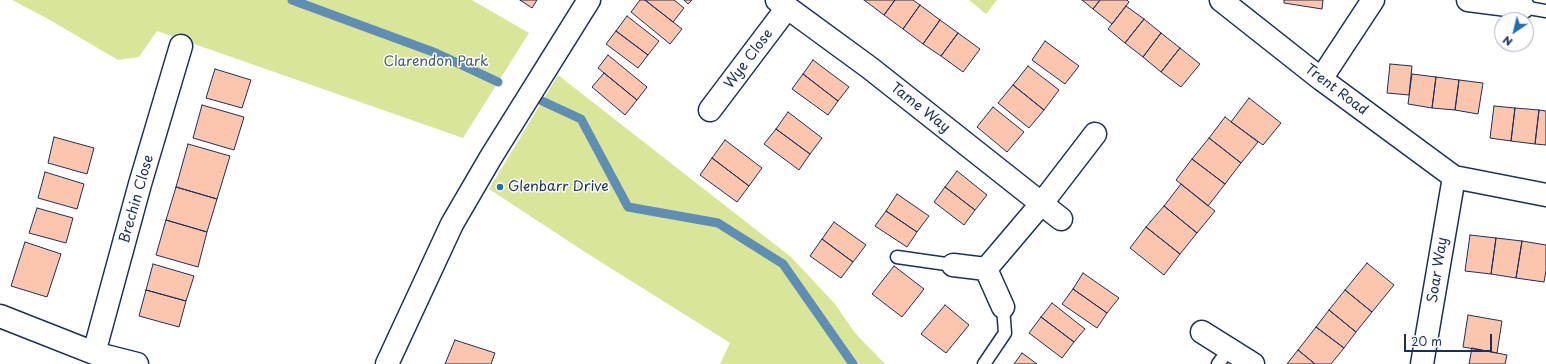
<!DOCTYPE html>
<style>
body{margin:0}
#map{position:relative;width:1546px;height:364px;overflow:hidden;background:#fff;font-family:"Playpen Sans",sans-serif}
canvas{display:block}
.north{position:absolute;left:1494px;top:12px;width:40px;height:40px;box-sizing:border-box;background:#fff;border:1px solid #a4acbf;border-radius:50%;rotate:215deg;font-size:11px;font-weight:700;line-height:16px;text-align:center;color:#1b2f5e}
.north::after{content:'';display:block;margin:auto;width:14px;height:18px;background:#1f6fb2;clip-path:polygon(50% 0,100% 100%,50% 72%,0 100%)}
.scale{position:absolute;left:1404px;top:334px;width:88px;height:18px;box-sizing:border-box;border:2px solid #1b2f5e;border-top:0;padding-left:5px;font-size:12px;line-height:14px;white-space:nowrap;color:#1b2f5e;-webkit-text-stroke:3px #fff;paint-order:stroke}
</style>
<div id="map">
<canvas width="1546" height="364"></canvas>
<div class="north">N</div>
<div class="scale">20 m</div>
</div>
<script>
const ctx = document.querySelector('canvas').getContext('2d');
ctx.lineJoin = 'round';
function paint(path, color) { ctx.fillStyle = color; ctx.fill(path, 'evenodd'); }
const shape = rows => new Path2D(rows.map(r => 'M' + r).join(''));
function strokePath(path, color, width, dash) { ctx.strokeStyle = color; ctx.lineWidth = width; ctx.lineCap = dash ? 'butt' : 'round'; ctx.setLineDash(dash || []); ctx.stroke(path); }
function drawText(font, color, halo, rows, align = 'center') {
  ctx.font = font + ' "Playpen Sans",sans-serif'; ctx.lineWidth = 3; ctx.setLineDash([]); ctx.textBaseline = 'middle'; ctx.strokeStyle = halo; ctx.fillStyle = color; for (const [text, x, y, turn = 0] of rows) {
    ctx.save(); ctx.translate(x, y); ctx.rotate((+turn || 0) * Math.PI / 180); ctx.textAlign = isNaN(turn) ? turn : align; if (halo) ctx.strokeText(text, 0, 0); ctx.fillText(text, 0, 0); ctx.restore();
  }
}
paint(shape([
 [12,0,472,0,529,33,463,138,157,31,139,57,118,60,48,19],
 [969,0,997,0,986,14],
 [558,75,791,257,835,304,855,333,885,364,720,364,730,343,585,252,489,189]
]), '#d9e699');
strokePath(shape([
 [292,0,436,53,498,82],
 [542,101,581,119,628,207,718,223,783,264,853,364]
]), '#5f8db4', 9);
const building = shape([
 [520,0,537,0,532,8,520,0],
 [640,0,645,0,682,29,670,44,631,12,640,0],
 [645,0,674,0,684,8,673,22,645,0],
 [684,0,692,0,688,4,684,0],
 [864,0,895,0,884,15,864,0],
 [895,0,913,0,920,5,903,29,884,15,895,0],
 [1082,0,1100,0,1093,9,1082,0],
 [1100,0,1127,0,1129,2,1112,24,1093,9,1100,0],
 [1284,0,1323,0,1322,9,1284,3,1284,0],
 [920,5,940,20,923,44,903,29,920,5],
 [1126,6,1144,19,1125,43,1108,29,1126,6],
 [627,16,659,41,648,55,616,31,627,16],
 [1144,19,1161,33,1143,57,1125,43,1144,19],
 [940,20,958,33,941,56,923,44,940,20],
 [616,31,648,55,638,68,606,44,616,31],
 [958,33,980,49,963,72,941,56,958,33],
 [1161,33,1180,48,1161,72,1143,57,1161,33],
 [1045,41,1079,66,1065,84,1032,60,1045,41],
 [1180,48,1200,64,1181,87,1161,72,1180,48],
 [608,55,647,87,637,100,598,68,608,55],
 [813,60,849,87,838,101,803,74,813,60],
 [1390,64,1412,66,1409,95,1387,93,1390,64],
 [1028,66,1059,90,1044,110,1013,85,1028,66],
 [215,69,251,80,242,108,206,98,215,69],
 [604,73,637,100,625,115,592,87,604,73],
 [803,74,838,101,828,115,792,89,803,74],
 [1412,74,1436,77,1432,108,1408,104,1412,74],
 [1436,77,1459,80,1455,110,1432,108,1436,77],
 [1459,80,1483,83,1478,114,1455,110,1459,80],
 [1013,85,1044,110,1029,128,998,103,1013,85],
 [1249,98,1281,123,1263,145,1231,122,1249,98],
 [202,105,244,117,234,150,193,138,202,105],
 [1494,106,1515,108,1511,141,1490,138,1494,106],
 [993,107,1024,132,1007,152,977,127,993,107],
 [1515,108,1539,110,1535,144,1511,141,1515,108],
 [1539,110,1546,111,1546,145,1535,144,1539,110],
 [788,112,822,138,810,154,776,129,788,112],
 [1225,117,1258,142,1241,163,1209,138,1225,117],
 [776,129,810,154,799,170,764,144,776,129],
 [54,137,94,148,87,174,48,163,54,137],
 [1209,138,1241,163,1225,184,1192,159,1209,138],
 [725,140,762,168,749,186,712,158,725,140],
 [188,144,230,156,217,199,176,187,188,144],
 [712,158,749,186,737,202,700,175,712,158],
 [1192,159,1225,184,1208,206,1176,180,1192,159],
 [957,171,987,195,975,210,945,187,957,171],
 [45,172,84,184,77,209,38,198,45,172],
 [1181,184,1215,211,1197,233,1164,206,1181,184],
 [176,187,217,199,207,232,166,220,176,187],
 [945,187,975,210,964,225,934,202,945,187],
 [897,194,929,216,917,232,886,211,897,194],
 [1164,206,1197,233,1180,254,1146,227,1164,206],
 [37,208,73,218,66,243,29,233,37,208],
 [886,211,917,232,907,247,875,226,886,211],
 [166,220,207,232,198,267,156,255,166,220],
 [834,222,866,245,853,262,822,239,834,222],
 [1146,227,1180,254,1164,275,1130,248,1146,227],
 [1470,235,1496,238,1491,274,1465,271,1470,235],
 [1496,238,1522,241,1516,278,1491,274,1496,238],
 [822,239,853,262,841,278,810,256,822,239],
 [1522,241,1546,245,1546,271,1544,282,1516,278,1522,241],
 [25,242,61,254,47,297,11,286,25,242],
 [1367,263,1394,285,1372,312,1345,290,1367,263],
 [153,264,194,276,186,301,146,290,153,264],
 [894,266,924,289,902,317,872,294,894,266],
 [1083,273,1119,298,1107,313,1073,289,1083,273],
 [1073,289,1107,313,1097,328,1062,304,1073,289],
 [146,290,186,301,179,327,139,316,146,290],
 [1345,290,1372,312,1356,332,1329,310,1345,290],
 [1052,303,1085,329,1074,342,1041,317,1052,303],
 [945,305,969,325,946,353,921,334,945,305],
 [1329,310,1356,332,1344,348,1316,327,1329,310],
 [1468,315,1502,321,1497,353,1463,347,1468,315],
 [1041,317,1074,342,1062,358,1029,333,1041,317],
 [1316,327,1344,348,1331,364,1315,364,1298,350,1316,327],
 [455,340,495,353,491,364,445,364,455,340],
 [1472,348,1507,355,1505,364,1469,364,1472,348],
 [1298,350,1315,364,1287,364,1298,350],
 [1022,353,1037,364,1014,364,1022,353]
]);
paint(building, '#fcc6ae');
strokePath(building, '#1b2f5e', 1);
const service = shape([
 [1523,7,1546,11],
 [897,257,953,265],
 [984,364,1005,333,1003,307],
 [1218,364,1229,349]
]);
const minor = shape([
 [777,0,870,68,1061,219],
 [1221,0,1321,79,1454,177,1546,195],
 [1468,0,1523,7],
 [1321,79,1373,0],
 [710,110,787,8],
 [953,265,986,269,1003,307],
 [986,269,1042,203,1095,134],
 [0,316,94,353,137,364],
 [1202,332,1253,364],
 [94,353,140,184,181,46],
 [387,364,452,224,491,157,589,0],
 [1422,364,1454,177]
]);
strokePath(service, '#1b2f5e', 15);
strokePath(minor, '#1b2f5e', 25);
strokePath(service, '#fff', 12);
strokePath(minor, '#fff', 22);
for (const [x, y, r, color] of [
 [500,187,4,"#1f6fb2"]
]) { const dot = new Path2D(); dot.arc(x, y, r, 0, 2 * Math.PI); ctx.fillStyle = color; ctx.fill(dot); strokePath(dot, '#fff', 1.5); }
drawText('14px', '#1b2f5e', '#fff', [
 ["Wye Close",749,59,-53],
 ["Trent Road",1336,90,37],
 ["Tame Way",920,108,38],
 ["Brechin Close",137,199,-74],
 ["Soar Way",1438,270,-81]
]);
drawText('14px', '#4a5d6d', '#fff', [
 ["Clarendon Park",436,62]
]);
drawText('14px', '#1b2f5e', '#fff', [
 ["Glenbarr Drive",508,187]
], 'left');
</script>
